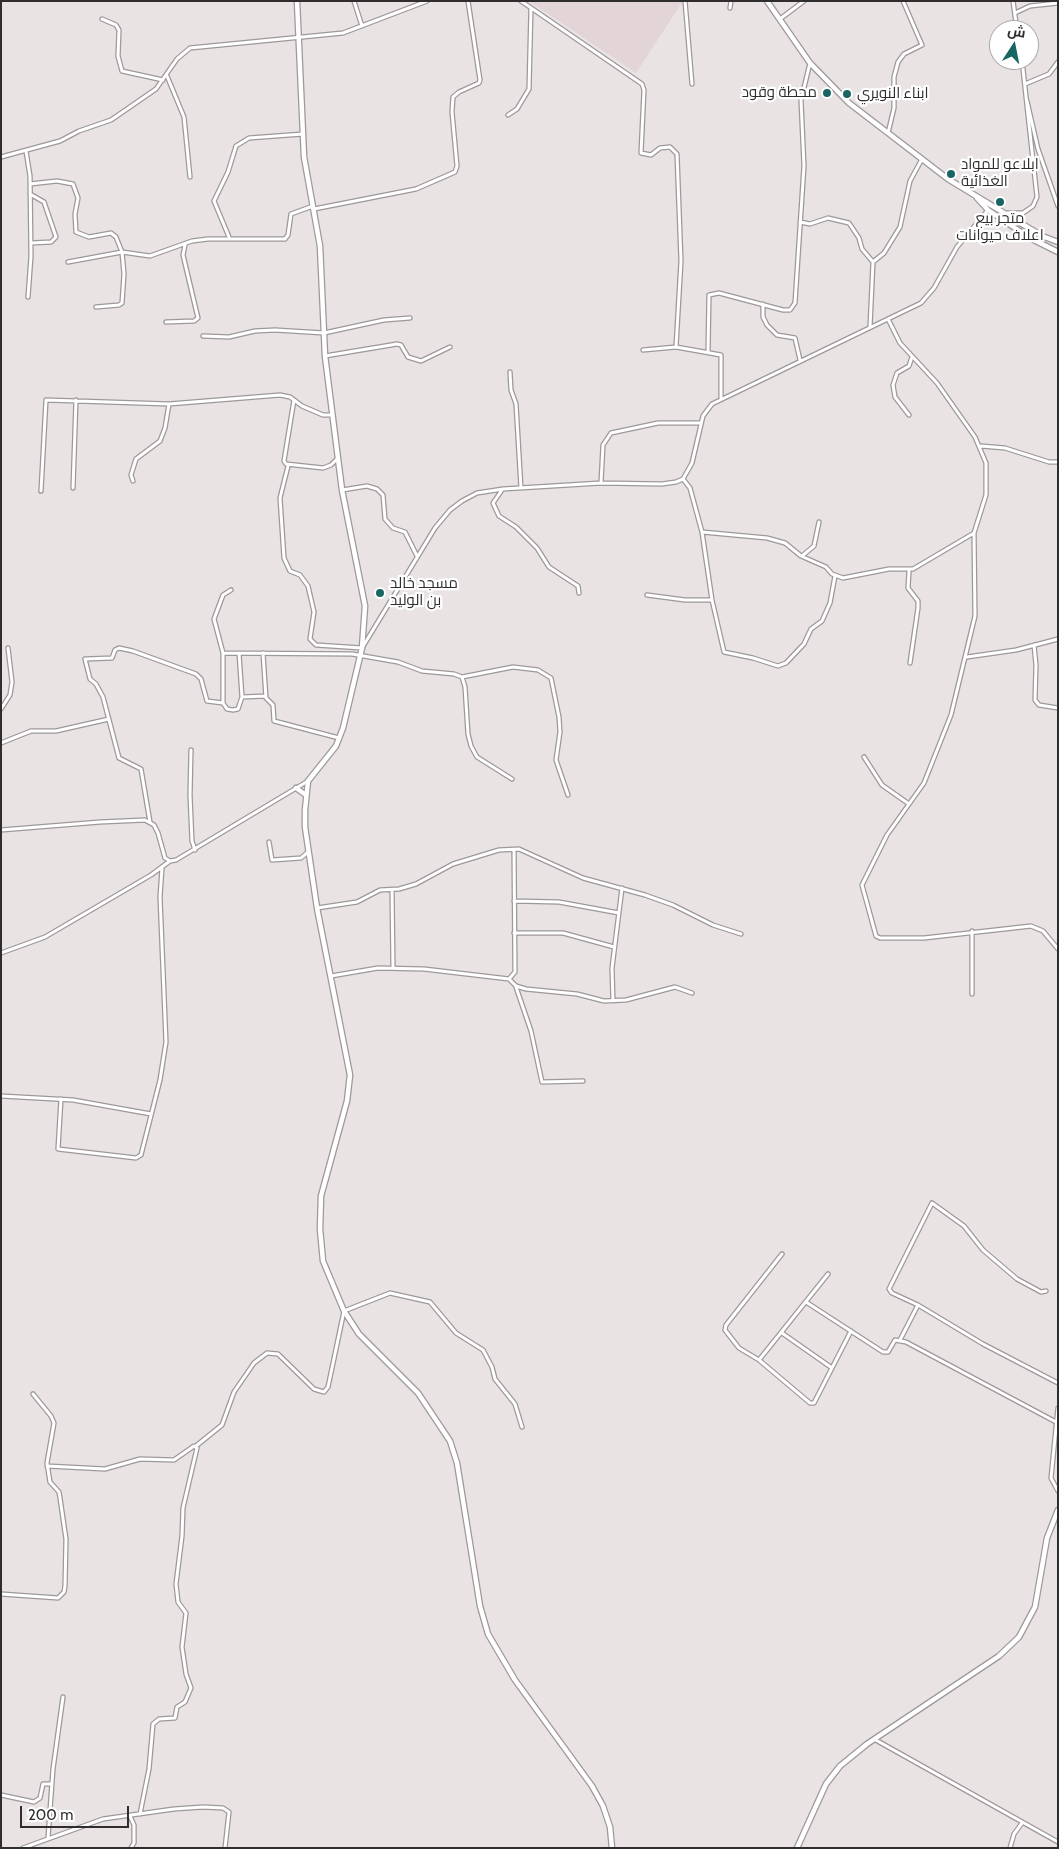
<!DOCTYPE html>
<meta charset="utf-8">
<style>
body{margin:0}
#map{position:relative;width:1059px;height:1849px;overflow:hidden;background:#e9e3e4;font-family:Cabin,Cairo,sans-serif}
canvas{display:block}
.frame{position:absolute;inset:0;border:2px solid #302d2e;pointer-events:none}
.north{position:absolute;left:989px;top:20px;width:50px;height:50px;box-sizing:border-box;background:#fff;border:1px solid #acabab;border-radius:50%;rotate:11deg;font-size:14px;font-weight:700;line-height:20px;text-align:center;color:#302d2e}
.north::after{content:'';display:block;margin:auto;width:18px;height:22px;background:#186663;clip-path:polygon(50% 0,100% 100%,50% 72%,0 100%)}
.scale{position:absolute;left:20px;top:1806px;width:109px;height:22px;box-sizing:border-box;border:2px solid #302d2e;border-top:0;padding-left:6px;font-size:15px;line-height:18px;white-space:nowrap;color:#302d2e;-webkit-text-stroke:4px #fff;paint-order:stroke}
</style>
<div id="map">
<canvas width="1059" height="1849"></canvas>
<div class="frame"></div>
<div class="north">ش</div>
<div class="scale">200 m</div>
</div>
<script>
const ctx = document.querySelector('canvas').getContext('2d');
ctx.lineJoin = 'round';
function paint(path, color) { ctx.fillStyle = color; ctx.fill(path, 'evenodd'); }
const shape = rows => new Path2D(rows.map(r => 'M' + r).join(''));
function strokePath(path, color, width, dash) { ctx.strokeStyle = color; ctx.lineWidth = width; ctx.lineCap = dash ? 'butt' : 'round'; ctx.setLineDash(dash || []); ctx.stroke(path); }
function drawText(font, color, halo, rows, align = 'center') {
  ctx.font = font + ' Cabin,Cairo,sans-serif'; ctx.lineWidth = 4.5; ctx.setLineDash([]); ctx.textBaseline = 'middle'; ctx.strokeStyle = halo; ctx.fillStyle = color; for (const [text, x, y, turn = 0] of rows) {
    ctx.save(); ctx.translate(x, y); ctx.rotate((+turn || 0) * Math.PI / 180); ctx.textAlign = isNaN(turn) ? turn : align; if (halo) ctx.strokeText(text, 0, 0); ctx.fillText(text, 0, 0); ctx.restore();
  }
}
paint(shape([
 [529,1,683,1,636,73]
]), '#e3d4d8');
const street = shape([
 [354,1,362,26],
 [521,1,642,84,644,90,641,153,651,155,660,148,670,147,677,154,681,261,676,347],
 [685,1,692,84],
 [1013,1,1017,30],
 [730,8,731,1],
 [1015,13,1030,6,1058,3],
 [102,19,116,25,119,30,118,56,122,71,163,80],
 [780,19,804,1],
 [167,76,184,117,190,177],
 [1025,84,1049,74,1058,62],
 [1027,101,1038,149,1058,206],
 [508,115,517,109,529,89,531,8],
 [888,133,894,108,894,77,898,62,904,54,922,45,903,1],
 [26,151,30,176,31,256,28,297],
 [1,157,60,141,79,131,111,120,156,89,177,59,190,48,343,33,427,1],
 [30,184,57,181,73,184,78,198,75,214,76,232,89,237,111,233,116,237,122,252,124,274,122,303,119,305,96,307],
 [30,194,44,202,56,237,51,242,31,243],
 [314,209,416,189,455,172,457,166,452,112,453,97,459,92,479,83,480,80,468,1],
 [1007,213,1023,213,1033,206,1037,197,1022,60],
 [800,222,810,224,828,218,849,223,859,238,862,249,873,262],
 [229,237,214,201,228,172,236,146,249,138,303,134],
 [68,262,122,252,150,256,192,241,208,239,285,239,288,235,291,214,313,206],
 [763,304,763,317,767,325,777,335,795,338,800,360],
 [888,319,900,343,937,383,975,437,986,463,986,495,974,533,975,616,951,715,924,783,887,835,862,885,876,936,880,938,924,938,1031,926,1043,931,1058,949],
 [166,322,194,321,198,318,183,255,185,245],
 [870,327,873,262,884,253,900,227,910,181,922,159],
 [203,336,229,337,255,331,275,330,324,333,384,320,410,318],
 [643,350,676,347,721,355,721,398],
 [708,352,709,295,719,293,783,310,790,310,795,303,804,166,801,100,810,63],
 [325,356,397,344,401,345,408,357,421,361,450,347],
 [510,372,511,390,516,404,521,488],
 [294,400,284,461,286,464,323,468,331,465,337,459],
 [909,415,895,397,893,385,897,373,909,366,912,357],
 [981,446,1005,448,1049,462,1058,462],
 [288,466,280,498,284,558,290,571,300,575,308,586,314,612,310,639,316,645,362,648,435,528,450,510,462,501,477,493,503,489,601,483,662,484,676,482,683,479,692,463,703,416,712,404,921,303,934,288,957,247,988,210],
 [683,479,690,488,702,532,712,600,724,652,753,658,778,666,786,663,804,644,811,629,822,621,830,603,835,576],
 [133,481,131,475,136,459,160,441,165,428,169,404],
 [601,483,603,445,611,433,658,423,701,423],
 [73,488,76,400],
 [342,490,367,486,377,489,383,495,385,519,393,528,405,532,417,556],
 [502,490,493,503,499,516,516,527,537,548,549,567,578,586,579,593],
 [41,491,46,400,169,404,280,395,290,397,302,406,323,415,332,415],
 [702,532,767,538,785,543,801,556,826,567,832,574,843,578,889,569,913,569,974,533],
 [802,556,814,546,819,522],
 [909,571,908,588,918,601,918,608,910,663],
 [231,590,223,595,214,619,223,653,223,703,227,709,233,710,238,709,242,697,239,653],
 [647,595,685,600,712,600],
 [1034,645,1036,665,1035,700,1039,705,1058,708],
 [223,653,352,654,398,662,422,671,454,674,462,677,465,687,468,734,471,746,477,757,512,779],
 [263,653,266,698,273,705,274,721,339,738],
 [967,657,1016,650,1058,639],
 [462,677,513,667,538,670,551,678,559,717,560,732,556,760,568,795],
 [242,697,266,696],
 [1,709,10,695,12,682,8,648],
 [1,743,31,731,56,731,109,719],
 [191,750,190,795,192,841,195,850],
 [864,757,882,785,909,804],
 [150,822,141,769,119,758,103,697,96,684,90,679,85,659,112,658,115,650,119,648,133,651,196,674,201,679,207,701,223,703],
 [1,830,100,822,145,820,154,825,158,833,165,858,170,861,176,860,308,781],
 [269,842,272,860,301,858,308,852],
 [392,890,393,968],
 [514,901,559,902,619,913],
 [317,908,357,902,380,890,399,889,416,884,453,864,499,850,519,849,583,878,645,895,673,905,713,925,741,934],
 [972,931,972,994],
 [514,933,563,933,614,947],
 [1,953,45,937,151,875,170,861],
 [331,976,378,968,424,969,509,979,516,986,526,989,577,994,604,1001,626,1000,675,987,692,993],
 [509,979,515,972,514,850],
 [516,987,531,1031,542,1082,583,1081],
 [613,1001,612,968,622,888],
 [1,1096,73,1100,151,1114],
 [61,1099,58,1149,136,1158,141,1155,160,1080,166,1042,160,897,162,868],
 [782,1254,726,1325,725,1330,739,1348,759,1360,810,1403,814,1403,851,1331],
 [1046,1291,1041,1292,1017,1279,983,1250,964,1226,932,1203,889,1289,892,1293,918,1305,983,1344,1058,1383],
 [806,1302,883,1352,888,1352,895,1340,906,1342,1056,1422],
 [782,1333,832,1368],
 [900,1340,918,1305],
 [759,1360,828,1274],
 [1058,1408,1051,1478,1058,1491],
 [196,1446,222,1425,234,1392,254,1363,267,1353,278,1354,314,1389,324,1392,328,1387,344,1311,390,1293,430,1302,456,1333,483,1350,492,1367,495,1379,515,1404,522,1427],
 [47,1466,105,1469,140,1459,174,1460,194,1446,197,1448,183,1508,182,1536,176,1584,178,1602,186,1613,182,1647,186,1674,191,1688,185,1702,177,1707,175,1718,159,1719,153,1724,149,1769,140,1814],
 [1,1594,58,1598,64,1592,65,1586,66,1539,60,1498,59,1492,50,1482,47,1463,54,1423,51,1416,33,1394],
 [874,1739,1058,1842],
 [1,1795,34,1802,40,1798,43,1784,52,1784],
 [130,1816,134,1825,134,1843,131,1848],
 [48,1838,53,1769,63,1697],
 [23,1848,103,1819,174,1809,203,1807,223,1808,229,1812,225,1848],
 [1010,1848,1014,1834,1022,1823]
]);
const secondary = shape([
 [297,1,304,157,320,246,325,356,342,490,365,606,362,648,343,728,336,746,308,781,305,810,305,827,317,908,350,1075,347,1101,321,1196,320,1229,323,1261,344,1311,359,1334,418,1393,450,1441,457,1463,480,1606,488,1634,515,1680,592,1786,603,1806,610,1827,612,1848],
 [296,788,306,795],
 [797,1848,826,1784,840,1766,867,1744,999,1656,1019,1637,1035,1607,1047,1538,1058,1510]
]);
const primary = shape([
 [767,1,810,63,849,103,948,179,1042,236,1058,242],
 [977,198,988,210,1030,238,1058,252]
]);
strokePath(street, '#9e989a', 5.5);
strokePath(secondary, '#9e989a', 7);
strokePath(primary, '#9e989a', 7);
strokePath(street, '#fff', 3);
strokePath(secondary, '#fff', 4.5);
strokePath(primary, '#fff', 4.5);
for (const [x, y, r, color] of [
 [827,93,5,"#186663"],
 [847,94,5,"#186663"],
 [951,174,5,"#186663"],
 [1000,202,5,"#186663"],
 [380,593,5,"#186663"]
]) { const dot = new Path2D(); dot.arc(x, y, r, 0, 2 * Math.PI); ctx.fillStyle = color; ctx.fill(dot); strokePath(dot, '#fff', 2); }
drawText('15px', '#302d2e', '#fff', [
 ["محطة وقود",817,93,"right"],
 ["ابناء النويري",857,94],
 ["ابلاعو للمواد",961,165],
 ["الغذائية",961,182],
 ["متجر بيع",1000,219,"center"],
 ["اعلاف حيوانات",1000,236,"center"],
 ["مسجد خالد",390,584],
 ["بن الوليد",390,601]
], 'left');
</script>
